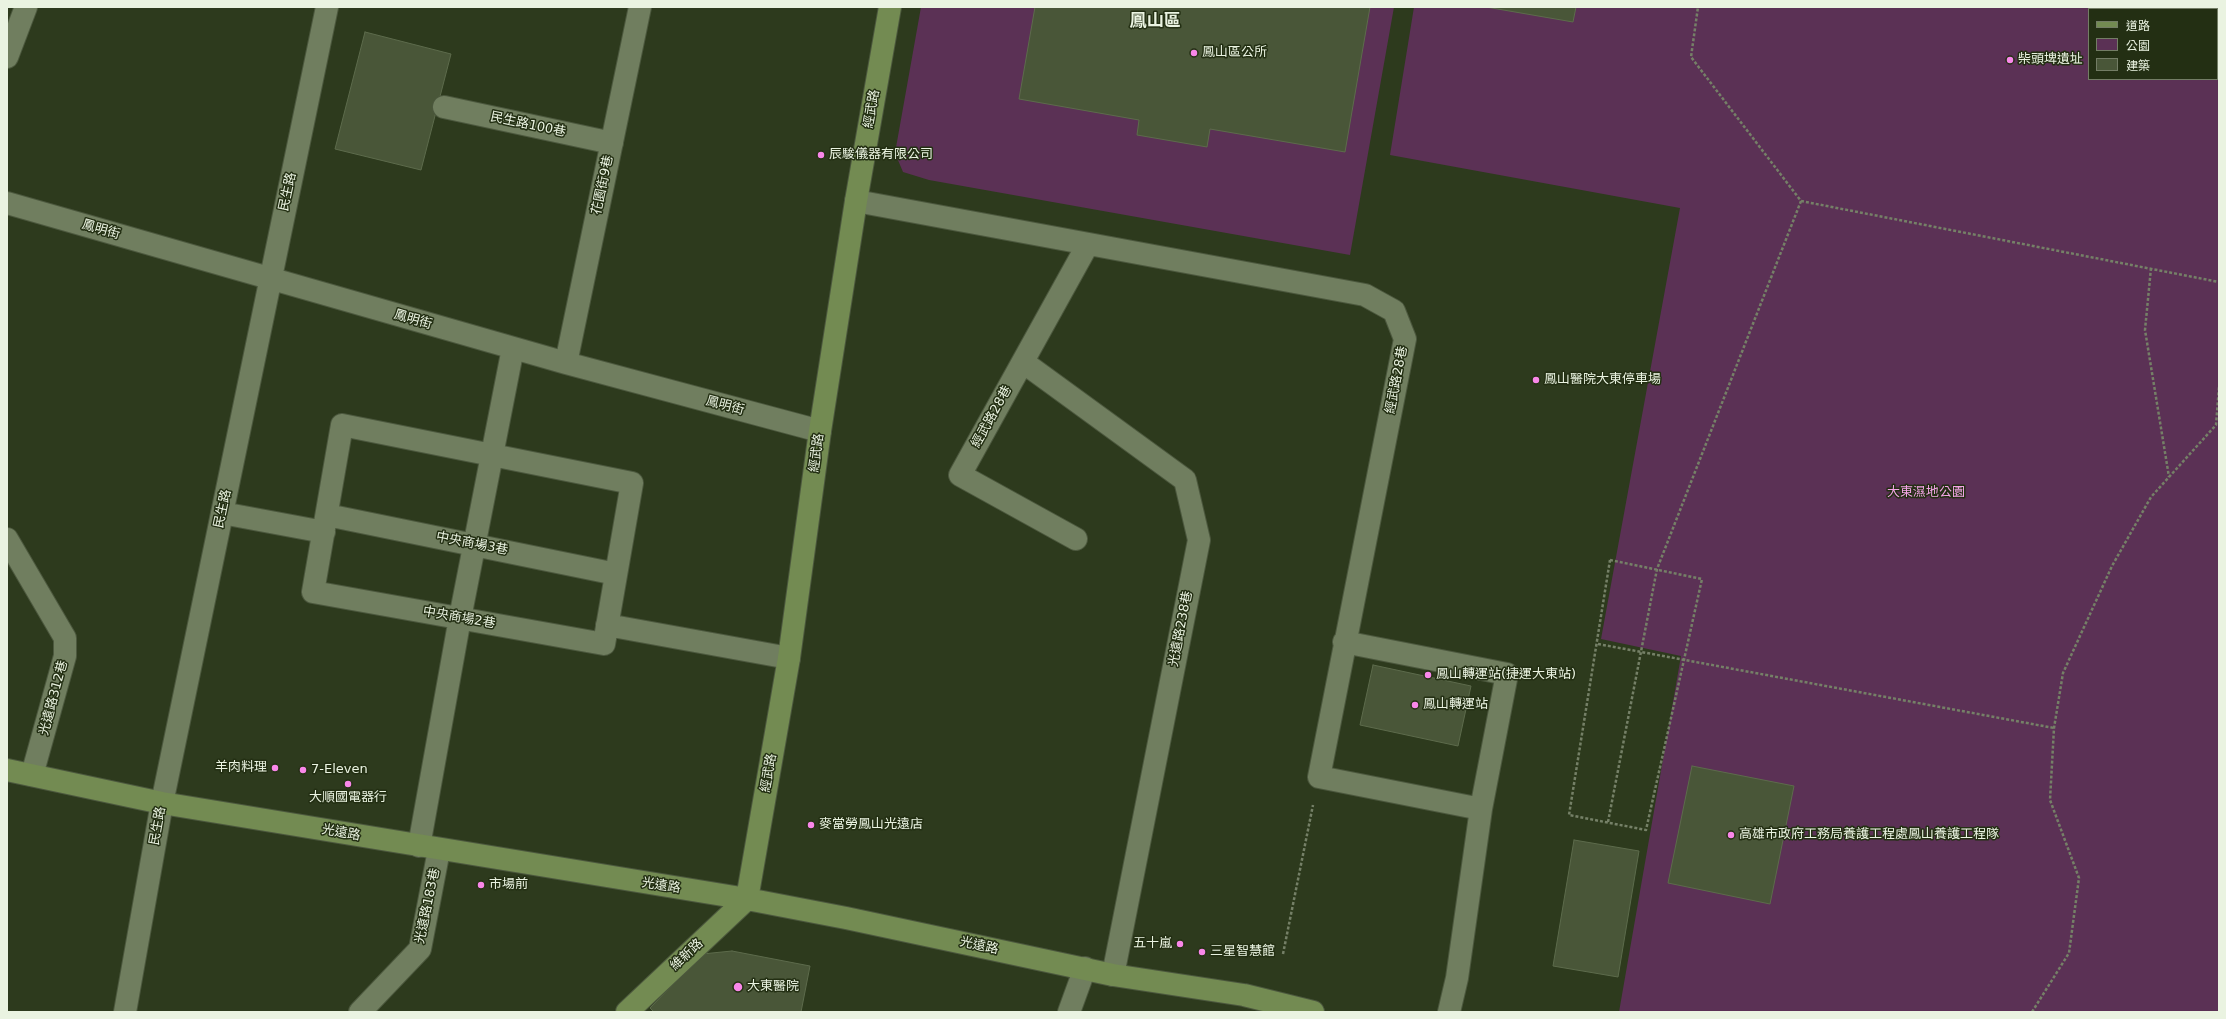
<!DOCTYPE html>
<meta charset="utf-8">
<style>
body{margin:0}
#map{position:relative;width:2226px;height:1019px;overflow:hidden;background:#2d3a1d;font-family:"DejaVu Sans","Noto Sans TC",sans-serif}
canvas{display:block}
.frame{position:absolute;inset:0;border:8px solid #eaf3e1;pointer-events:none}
.legend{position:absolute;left:2088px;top:8px;width:130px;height:72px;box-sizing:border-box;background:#232f13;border:1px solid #737d65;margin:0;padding:5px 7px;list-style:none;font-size:12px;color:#eaf3e1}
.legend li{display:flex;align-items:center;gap:8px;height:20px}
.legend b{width:20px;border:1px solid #737d65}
</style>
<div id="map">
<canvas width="2226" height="1019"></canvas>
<div class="frame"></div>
<ul class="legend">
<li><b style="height:5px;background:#738b52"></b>道路</li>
<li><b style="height:11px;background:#5b3155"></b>公園</li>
<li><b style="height:11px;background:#495638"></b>建築</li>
</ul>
</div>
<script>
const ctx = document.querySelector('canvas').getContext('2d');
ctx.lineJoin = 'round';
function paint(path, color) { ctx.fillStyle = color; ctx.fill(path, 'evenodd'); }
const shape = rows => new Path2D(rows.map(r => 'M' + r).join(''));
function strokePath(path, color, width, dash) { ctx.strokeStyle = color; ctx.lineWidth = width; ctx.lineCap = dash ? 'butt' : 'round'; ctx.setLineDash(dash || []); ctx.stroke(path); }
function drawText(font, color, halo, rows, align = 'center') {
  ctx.font = font + ' "DejaVu Sans","Noto Sans TC",sans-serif'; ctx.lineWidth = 3; ctx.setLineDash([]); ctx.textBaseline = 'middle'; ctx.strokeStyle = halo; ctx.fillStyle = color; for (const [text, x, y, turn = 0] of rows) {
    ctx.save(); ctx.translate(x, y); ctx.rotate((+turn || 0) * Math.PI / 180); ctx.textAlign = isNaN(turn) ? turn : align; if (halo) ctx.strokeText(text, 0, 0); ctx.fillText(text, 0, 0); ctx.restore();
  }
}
paint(shape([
 [921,7,1394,7,1350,255,929,180,903,172,895,153],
 [1414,7,2219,7,2219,1012,1619,1012,1681,656,1601,639,1680,208,1390,155],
 [2089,9,2217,9,2217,79,2089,79]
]), '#5b3155');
const building = shape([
 [1035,7,1370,7,1345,152,1210,129,1207,147,1137,135,1139,120,1019,99,1035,7],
 [1486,7,1576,7,1573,22,1486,7],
 [365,32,451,54,421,170,335,149,365,32],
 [1373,665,1471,686,1458,746,1360,725,1373,665],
 [1692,766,1794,786,1770,904,1668,883,1692,766],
 [1574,840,1639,851,1618,977,1553,966,1574,840],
 [732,951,810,966,801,1012,654,1012,650,1008,702,954,732,951]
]);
paint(building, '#495638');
strokePath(building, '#5d6b4c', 1);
const minor = shape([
 [7,57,26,7],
 [444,107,612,143],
 [856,201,1365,295,1394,311,1405,339,1319,777,1481,809],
 [7,203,566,363,820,431],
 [1023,362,1185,480,1199,540,1113,975],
 [566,363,640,7],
 [342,425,632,483,604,644,313,592,342,425],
 [222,513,324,532],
 [327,515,616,574],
 [7,539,65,638,65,656,32,775],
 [1076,539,960,475,1088,244],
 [607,625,789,658],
 [1344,642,1507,674,1481,809,1457,978,1449,1012],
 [419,846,460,618,513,348],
 [125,1012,162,803,327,7],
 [360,1012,420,949,439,850],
 [1069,1012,1085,968]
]);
const major = shape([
 [7,770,162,803,747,899,846,918,1113,975,1244,995,1313,1012],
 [747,899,789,658,820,431,856,201,890,7],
 [627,1012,747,899]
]);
strokePath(minor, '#4c583e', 24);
strokePath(major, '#4c583e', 24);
strokePath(shape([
 [2191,7,2192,9],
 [2217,67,2219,71],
 [1801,201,2219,282],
 [2151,268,2145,330,2169,477],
 [1610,560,1702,579,1646,830,1569,815,1610,560],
 [1598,644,2054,728],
 [1608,822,1657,569,1801,201,1691,57,1698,7],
 [1283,954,1313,805],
 [2032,1012,2069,953,2079,878,2050,800,2054,728,2063,673,2112,566,2151,497,2216,425,2219,387]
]), '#758067', 2.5, [3, 2]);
strokePath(minor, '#707e5f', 22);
strokePath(major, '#738b52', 22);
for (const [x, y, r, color] of [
 [1194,53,4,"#f987e9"],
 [2010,60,4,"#f987e9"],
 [821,155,4,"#f987e9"],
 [1536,380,4,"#f987e9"],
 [1428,675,4,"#f987e9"],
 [1415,705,4,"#f987e9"],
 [275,768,4,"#f987e9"],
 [303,770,4,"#f987e9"],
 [348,784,4,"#f987e9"],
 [811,825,4,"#f987e9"],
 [1731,835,4,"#f987e9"],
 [481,885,4,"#f987e9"],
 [1180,944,4,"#f987e9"],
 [1202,952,4,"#f987e9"],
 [738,987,5,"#f987e9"]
]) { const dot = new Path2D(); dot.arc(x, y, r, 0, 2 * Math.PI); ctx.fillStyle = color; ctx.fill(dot); strokePath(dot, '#232f13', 1.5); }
drawText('13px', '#eaf3e1', '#232f13', [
 ["鳳山區公所",1202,53],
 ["柴頭埤遺址",2018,60],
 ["辰駿儀器有限公司",829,155],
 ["鳳山醫院大東停車場",1544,380],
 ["鳳山轉運站(捷運大東站)",1436,675],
 ["鳳山轉運站",1423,705],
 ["羊肉料理",267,768,"right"],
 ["7-Eleven",311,770],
 ["大順國電器行",348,798,"center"],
 ["麥當勞鳳山光遠店",819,825],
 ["高雄市政府工務局養護工程處鳳山養護工程隊",1739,835],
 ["市場前",489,885],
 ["五十嵐",1172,944,"right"],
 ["三星智慧館",1210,952],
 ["大東醫院",747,987]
], 'left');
drawText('13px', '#eaf3e1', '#232f13', [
 ["經武路",872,109,-80],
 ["民生路100巷",528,125,12],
 ["花園街9巷",603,185,-78],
 ["民生路",288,192,-78],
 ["鳳明街",101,230,16],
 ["鳳明街",413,320,16],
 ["經武路28巷",1397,380,-79],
 ["鳳明街",725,406,15],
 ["經武路28巷",992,417,-61],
 ["經武路",817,453,-82],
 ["民生路",223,509,-78],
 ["中央商場3巷",472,544,11],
 ["中央商場2巷",459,618,10],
 ["光遠路238巷",1181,629,-79],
 ["光遠路312巷",54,698,-75],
 ["經武路",769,773,-80],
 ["民生路",158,826,-80],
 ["光遠路",341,833,10],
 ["光遠路",661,886,9],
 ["光遠路183巷",428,906,-78],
 ["光遠路",979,946,12],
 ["維新路",687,955,-43]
]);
drawText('13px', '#f4a5e7', '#232f13', [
 ["大東濕地公園",1926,493]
]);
drawText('bold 17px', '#eaf3e1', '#232f13', [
 ["鳳山區",1155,22]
]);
</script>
